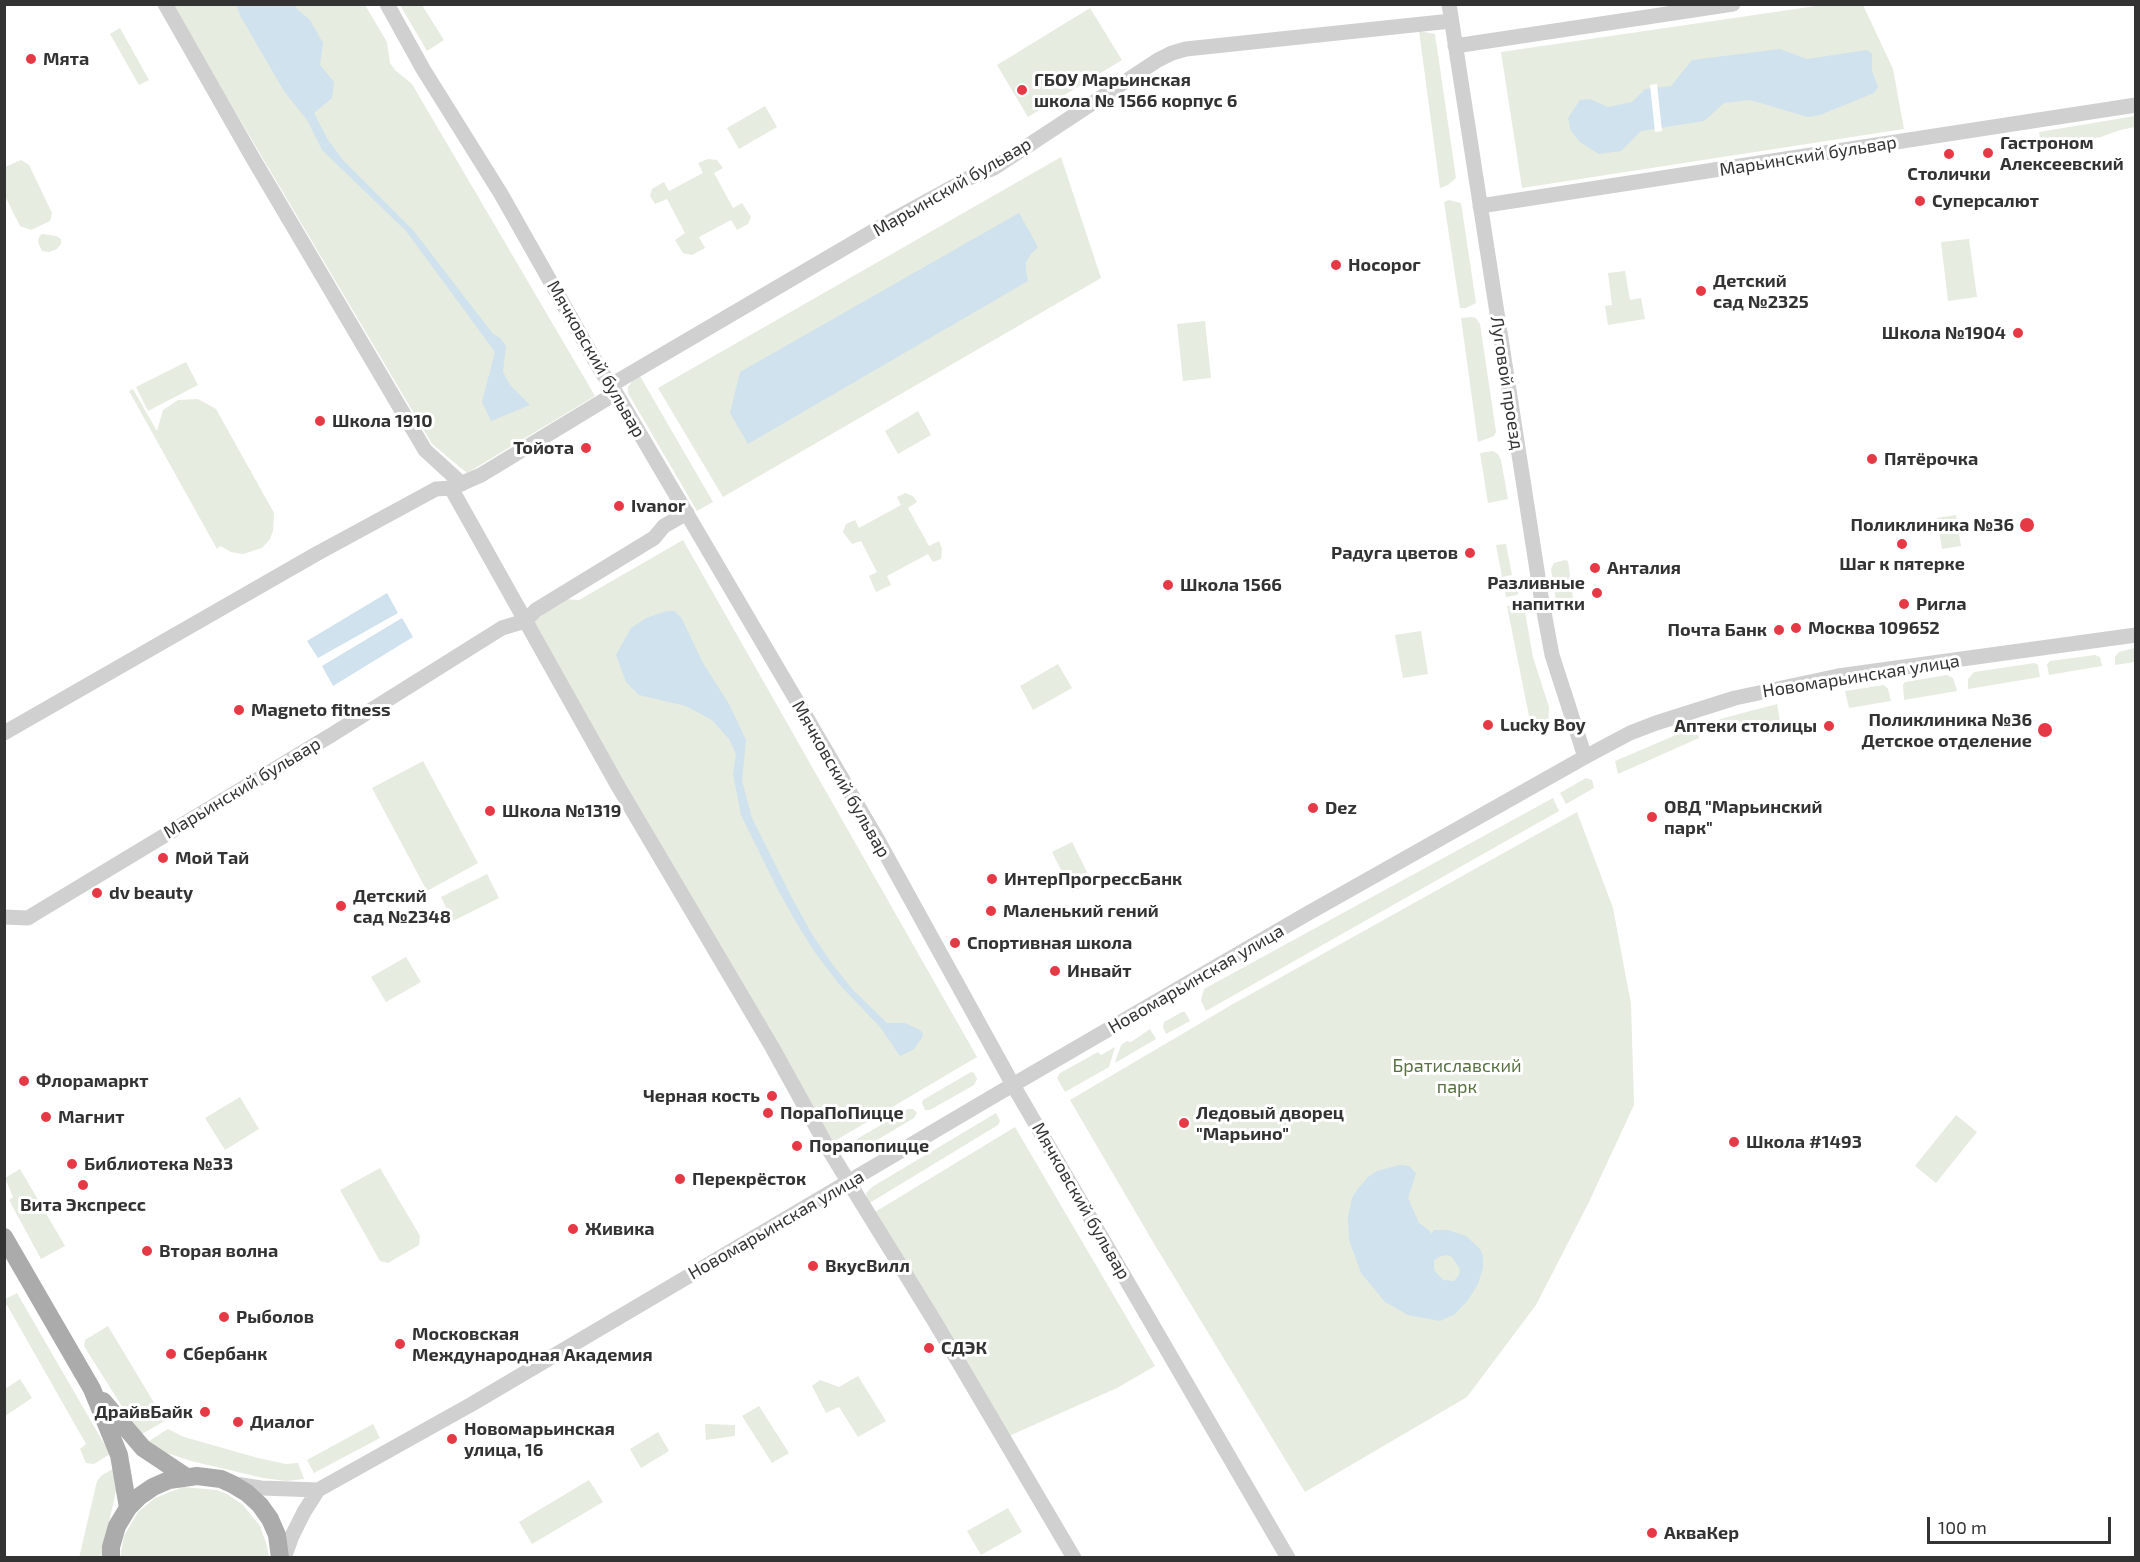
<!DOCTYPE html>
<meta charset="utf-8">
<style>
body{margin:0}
#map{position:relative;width:2140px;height:1562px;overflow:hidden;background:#fff;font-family:"Exo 2",sans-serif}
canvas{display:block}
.frame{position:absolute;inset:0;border:6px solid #333;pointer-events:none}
.scale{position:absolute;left:1927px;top:1517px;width:184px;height:27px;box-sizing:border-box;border:3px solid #333;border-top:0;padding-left:8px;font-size:18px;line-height:21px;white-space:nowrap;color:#333;-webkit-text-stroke:4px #fff;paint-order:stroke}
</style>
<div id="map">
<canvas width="2140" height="1562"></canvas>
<div class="frame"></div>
<div class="scale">100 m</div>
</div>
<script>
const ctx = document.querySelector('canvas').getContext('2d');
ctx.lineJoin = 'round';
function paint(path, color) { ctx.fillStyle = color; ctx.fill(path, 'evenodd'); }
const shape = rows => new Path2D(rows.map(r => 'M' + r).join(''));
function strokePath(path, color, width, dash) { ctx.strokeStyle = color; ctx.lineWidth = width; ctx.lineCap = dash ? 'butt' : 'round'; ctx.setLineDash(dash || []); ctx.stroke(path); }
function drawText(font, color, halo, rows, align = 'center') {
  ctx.font = font + ' "Exo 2",sans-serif'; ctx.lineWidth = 6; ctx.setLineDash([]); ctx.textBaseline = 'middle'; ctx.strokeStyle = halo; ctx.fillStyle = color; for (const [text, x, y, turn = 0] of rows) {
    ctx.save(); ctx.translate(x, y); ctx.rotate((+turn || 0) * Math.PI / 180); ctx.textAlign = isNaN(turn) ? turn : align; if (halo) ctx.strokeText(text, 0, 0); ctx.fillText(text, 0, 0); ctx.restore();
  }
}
paint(shape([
 [172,5,365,5,387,42,390,63,395,70,412,84,595,396,467,473,432,444],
 [400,5,422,5,444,40,427,51],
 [1823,5,1863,5,1893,69,1904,129,1522,188,1501,52],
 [1090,8,1122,60,1028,117,997,65],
 [120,28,149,80,139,85,110,34],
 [1419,31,1435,34,1456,178,1448,185,1440,188],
 [765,106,777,127,739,149,727,128],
 [2135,116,2135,127,2120,130,2101,137,2042,147,2039,132],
 [1061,157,1101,278,723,497,658,388],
 [708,159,717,160,723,168,714,173,733,208,742,203,751,217,748,224,737,230,731,220,699,237,705,248,692,255,683,253,675,240,685,233,667,199,655,204,650,196,652,189,664,182,669,191,703,173,698,163],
 [21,160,29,165,52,213,50,221,31,230,20,226,5,196,5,167],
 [1449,200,1461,203,1476,303,1466,308,1460,308,1444,202],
 [42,234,56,236,61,239,61,244,57,249,49,252,42,251,38,242,39,237],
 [1969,239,1977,297,1948,301,1941,242],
 [1625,271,1630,300,1641,298,1645,319,1608,325,1605,306,1612,305,1608,273],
 [1471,317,1476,318,1480,324,1496,432,1494,436,1478,442,1461,318],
 [1205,321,1211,378,1183,381,1177,324],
 [186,362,198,385,148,411,136,387],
 [640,376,713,502,697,511,628,393,628,387,632,381],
 [133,389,157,431,163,410,178,400,198,399,216,409,274,513,273,531,270,539,262,548,243,554,231,552,220,546,217,549,129,391],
 [918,411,931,435,898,454,885,431],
 [1493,451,1498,454,1501,460,1508,499,1488,503,1480,453],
 [905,493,913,496,917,502,908,508,929,546,939,541,942,549,941,559,933,562,928,554,887,576,891,585,876,592,869,576,877,572,861,541,852,544,843,532,846,524,855,520,859,528,901,505,897,497],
 [1956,515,1961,546,1942,549,1937,518],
 [683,540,977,1057,833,1142,532,623,562,599,579,600],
 [1506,544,1512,575,1502,577,1496,545],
 [1565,560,1568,561,1574,606,1557,608,1551,569,1554,563],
 [1520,580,1521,588,1517,595,1506,597,1503,583],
 [1520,605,1525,612,1533,657,1549,707,1548,729,1538,734,1532,731,1507,606],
 [1421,631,1428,674,1403,678,1395,635],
 [2135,648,2135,662,2115,665,2115,657,2119,652],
 [2095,655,2100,657,2102,666,2049,675,2047,664,2050,661],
 [2035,663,2038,665,2040,677,1968,689,1968,679,1974,672],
 [1058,664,1072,688,1033,710,1020,686],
 [1947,675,1953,678,1957,691,1904,700,1903,685,1905,682],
 [1884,685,1888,689,1891,701,1849,708,1845,691],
 [1777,704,1780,721,1717,733,1717,722,1720,719],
 [1697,726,1699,738,1618,774,1615,761],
 [423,761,478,863,427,891,372,788],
 [1586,778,1592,780,1594,788,1566,804,1560,793],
 [1553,798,1559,811,1206,1011,1204,1007,1201,1000,1204,989],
 [1577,812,1613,908,1631,1004,1634,1105,1589,1202,1536,1305,1467,1397,1305,1492,1156,1247,1070,1100,1233,1004],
 [1072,842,1092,882,1072,892,1052,852],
 [487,874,499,898,453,921,441,897],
 [406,957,421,982,386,1002,371,977],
 [1182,1012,1185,1012,1190,1021,1166,1034,1163,1027,1164,1022],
 [1150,1029,1156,1039,1115,1063,1121,1045,1127,1041,1131,1042],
 [1115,1047,1109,1067,1065,1092,1057,1078,1060,1073,1098,1052,1101,1055],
 [971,1072,974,1073,977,1079,974,1085,930,1110,925,1110,922,1103,923,1100],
 [240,1097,259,1129,225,1150,205,1118],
 [908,1109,913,1109,917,1113,914,1118,857,1152,847,1155,844,1148,845,1146],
 [996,1113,1000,1121,998,1125,868,1204,866,1193,872,1187],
 [1956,1115,1977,1132,1936,1183,1915,1166],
 [1015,1127,1155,1366,1117,1388,1009,1436,875,1212],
 [380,1168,420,1236,419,1245,388,1263,380,1261,340,1190],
 [20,1169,65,1246,41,1259,9,1200,13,1197,5,1178],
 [17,1293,110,1454,94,1464,86,1463,80,1449,86,1444,7,1305,5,1306,5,1299],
 [108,1326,165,1421,142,1434,128,1416,84,1346,85,1340],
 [858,1376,886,1421,858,1437,839,1407,826,1413,812,1386,820,1380,839,1387],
 [20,1379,32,1398,5,1416,5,1389],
 [759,1406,789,1453,772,1463,742,1416],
 [373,1424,380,1438,314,1473,307,1460],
 [705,1424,735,1425,735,1436,706,1440],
 [168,1429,184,1437,258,1458,286,1464,298,1463,304,1479,286,1481,263,1478,191,1461,164,1452,149,1441],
 [658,1432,669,1451,641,1468,630,1449],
 [116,1467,116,1491,101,1557,79,1558,97,1481,101,1476],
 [589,1480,603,1502,532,1544,519,1522],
 [183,1487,216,1490,227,1494,243,1505,260,1526,267,1546,269,1557,120,1558,124,1536,138,1512,155,1498],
 [1008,1508,1022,1532,981,1555,967,1531]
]), '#e6ecdf');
paint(shape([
 [236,5,296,5,296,8,310,20,323,43,320,65,334,82,332,98,314,113,328,140,343,160,413,230,493,334,500,338,506,346,503,372,510,385,530,405,491,421,482,402,495,352,406,231,322,150,307,120,284,91,241,17],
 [1780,49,1807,59,1867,50,1872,54,1872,71,1878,87,1874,93,1820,115,1808,117,1750,100,1724,103,1704,121,1641,131,1621,151,1599,154,1580,142,1571,131,1568,118,1580,100,1590,99,1608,107,1632,102,1645,89,1671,86,1692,60],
 [1019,213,1038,247,1031,254,1026,262,1026,272,1028,281,748,444,730,413,740,372],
 [387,593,398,613,318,658,307,641],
 [667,611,674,611,681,617,703,663,729,704,746,740,742,781,752,818,792,898,813,936,833,965,853,990,887,1023,905,1023,920,1030,923,1034,921,1039,913,1050,900,1056,880,1027,838,983,814,951,796,922,778,890,741,815,733,774,736,754,729,739,712,720,686,706,639,695,626,682,616,655,622,644,631,628,646,618],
 [402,618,413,637,333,686,322,666],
 [1400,1165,1409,1166,1416,1173,1408,1198,1419,1223,1430,1231,1431,1234,1434,1230,1448,1230,1466,1236,1480,1249,1483,1256,1483,1268,1478,1284,1468,1300,1455,1314,1440,1321,1408,1315,1385,1302,1361,1273,1349,1240,1348,1217,1352,1198,1357,1190,1368,1177,1377,1171],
 [1447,1255,1452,1257,1460,1269,1459,1275,1454,1281,1443,1280,1434,1270,1434,1260,1441,1256]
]), '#cfe2ee');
paint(shape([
 [1657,84,1662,131,1655,132,1650,85]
]), '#fff');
strokePath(shape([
 [165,4,251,155,425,450,462,484],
 [387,4,423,69,501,194,601,371,616,393,808,720,879,842,1013,1085,1288,1558],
 [1449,4,1541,596,1552,655,1585,757],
 [1455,46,1733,4],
 [1480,206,2136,105],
 [611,385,887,223,969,178,994,168,1158,60,1172,53,1186,49,1451,21],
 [451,488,618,786,772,1047,829,1150,935,1322,1074,1558],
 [4,733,318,553,436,489,451,488,481,475,616,393],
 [4,917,28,918,36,913,333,734,502,628,525,621,536,610,654,538,664,526,687,513],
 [235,1484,261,1488,318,1490],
 [284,1558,292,1536,304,1512,318,1490,472,1404,992,1097,1305,915,1585,757,1630,733,1656,723,1735,698,1838,676,2136,635]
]), '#d0d0d0', 15);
strokePath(shape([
 [4,1237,92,1389,119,1455,128,1508],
 [103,1401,143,1448,185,1476],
 [111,1558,111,1547,117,1526,128,1508,140,1496,153,1487,169,1480,197,1476,221,1479,232,1484,247,1493,260,1505,270,1519,277,1535,280,1558]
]), '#ababab', 18);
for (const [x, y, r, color] of [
 [31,59,6,"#e63946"],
 [1022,90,6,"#e63946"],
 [1988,153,6,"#e63946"],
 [1949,154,6,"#e63946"],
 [1920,201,6,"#e63946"],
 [1336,265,6,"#e63946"],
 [1701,291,6,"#e63946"],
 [2018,333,6,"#e63946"],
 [320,421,6,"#e63946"],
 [586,448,6,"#e63946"],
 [1872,459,6,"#e63946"],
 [619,506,6,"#e63946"],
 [2027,525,8,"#e63946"],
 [1902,544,6,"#e63946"],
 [1470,553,6,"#e63946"],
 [1595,568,6,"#e63946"],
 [1168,585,6,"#e63946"],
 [1597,593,6,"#e63946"],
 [1904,604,6,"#e63946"],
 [1796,628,6,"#e63946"],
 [1779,630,6,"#e63946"],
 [239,710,6,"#e63946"],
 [1488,725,6,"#e63946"],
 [1829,726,6,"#e63946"],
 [2045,730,8,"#e63946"],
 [1313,808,6,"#e63946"],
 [490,811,6,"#e63946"],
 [1652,817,6,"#e63946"],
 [163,858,6,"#e63946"],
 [992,879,6,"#e63946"],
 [97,893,6,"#e63946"],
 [341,906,6,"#e63946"],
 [991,911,6,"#e63946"],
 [955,943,6,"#e63946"],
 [1055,971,6,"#e63946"],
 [24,1081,6,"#e63946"],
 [772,1096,6,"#e63946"],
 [768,1113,6,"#e63946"],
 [46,1117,6,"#e63946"],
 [1184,1123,6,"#e63946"],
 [1734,1142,6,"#e63946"],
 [797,1146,6,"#e63946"],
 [72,1164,6,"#e63946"],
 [680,1179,6,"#e63946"],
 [83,1185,6,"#e63946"],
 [573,1229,6,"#e63946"],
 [147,1251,6,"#e63946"],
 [813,1266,6,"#e63946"],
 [224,1317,6,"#e63946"],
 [400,1344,6,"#e63946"],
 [929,1348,6,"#e63946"],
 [171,1354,6,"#e63946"],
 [205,1412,6,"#e63946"],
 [238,1422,6,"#e63946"],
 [452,1439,6,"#e63946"],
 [1652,1533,6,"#e63946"]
]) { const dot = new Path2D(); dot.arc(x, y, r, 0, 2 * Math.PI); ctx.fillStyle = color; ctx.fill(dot); strokePath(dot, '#fff', 2); }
drawText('bold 18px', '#333', '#fff', [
 ["Мята",43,59],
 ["ГБОУ Марьинская",1034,80],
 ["школа № 1566 корпус 6",1034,101],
 ["Гастроном",2000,143],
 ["Алексеевский",2000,164],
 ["Столички",1949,174,"center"],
 ["Суперсалют",1932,201],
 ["Носорог",1348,265],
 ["Детский",1713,281],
 ["сад №2325",1713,302],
 ["Школа №1904",2006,333,"right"],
 ["Школа 1910",332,421],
 ["Тойота",574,448,"right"],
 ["Пятёрочка",1884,459],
 ["Ivanor",631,506],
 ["Поликлиника №36",2014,525,"right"],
 ["Радуга цветов",1458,553,"right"],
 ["Шаг к пятерке",1902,564,"center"],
 ["Анталия",1607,568],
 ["Разливные",1585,583,"right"],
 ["напитки",1585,604,"right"],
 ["Школа 1566",1180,585],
 ["Ригла",1916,604],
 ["Москва 109652",1808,628],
 ["Почта Банк",1767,630,"right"],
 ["Magneto fitness",251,710],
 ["Поликлиника №36",2032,720,"right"],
 ["Детское отделение",2032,741,"right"],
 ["Lucky Boy",1500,725],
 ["Аптеки столицы",1817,726,"right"],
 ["ОВД \"Марьинский",1664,807],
 ["парк\"",1664,828],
 ["Dez",1325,808],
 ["Школа №1319",502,811],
 ["Мой Тай",175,858],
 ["ИнтерПрогрессБанк",1004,879],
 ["dv beauty",109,893],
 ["Детский",353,896],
 ["сад №2348",353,917],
 ["Маленький гений",1003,911],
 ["Спортивная школа",967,943],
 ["Инвайт",1067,971],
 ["Флорамаркт",36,1081],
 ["Черная кость",760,1096,"right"],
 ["ПораПоПицце",780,1113],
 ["Ледовый дворец",1196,1113],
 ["\"Марьино\"",1196,1134],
 ["Магнит",58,1117],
 ["Школа #1493",1746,1142],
 ["Порапопицце",809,1146],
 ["Библиотека №33",84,1164],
 ["Перекрёсток",692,1179],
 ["Вита Экспресс",83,1205,"center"],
 ["Живика",585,1229],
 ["Вторая волна",159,1251],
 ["ВкусВилл",825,1266],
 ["Рыболов",236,1317],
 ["Московская",412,1334],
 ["Международная Академия",412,1355],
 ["СДЭК",941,1348],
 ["Сбербанк",183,1354],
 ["ДрайвБайк",193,1412,"right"],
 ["Диалог",250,1422],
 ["Новомарьинская",464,1429],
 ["улица, 16",464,1450],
 ["АкваКер",1664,1533]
], 'left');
drawText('18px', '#333', '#fff', [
 ["Марьинский бульвар",1808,156,-9],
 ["Марьинский бульвар",952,187,-30],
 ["Мячковский бульвар",596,359,60],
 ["Луговой проезд",1507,383,81],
 ["Новомарьинская улица",1861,676,-9],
 ["Мячковский бульвар",841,779,60],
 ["Марьинский бульвар",242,788,-31],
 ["Новомарьинская улица",1196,979,-30],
 ["Мячковский бульвар",1081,1201,60],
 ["Новомарьинская улица",776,1225,-30]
]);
drawText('18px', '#56703f', '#fff', [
 ["Братиславский",1457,1066],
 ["парк",1457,1087]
]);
</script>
